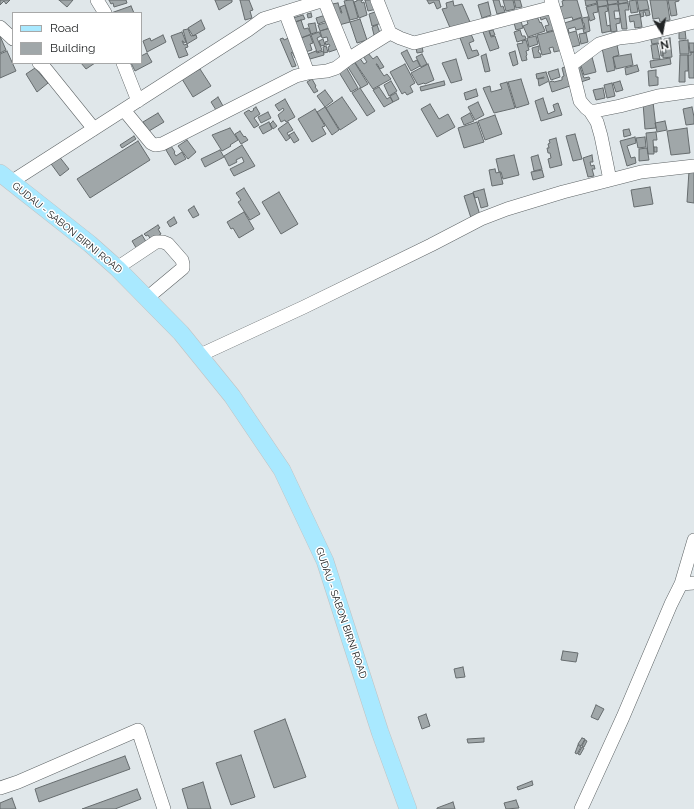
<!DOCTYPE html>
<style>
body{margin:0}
#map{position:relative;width:694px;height:809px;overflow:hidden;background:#e0e7ea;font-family:Raleway,sans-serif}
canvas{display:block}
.legend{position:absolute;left:12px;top:12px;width:130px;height:52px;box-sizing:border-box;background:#fff;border:1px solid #a7a8a8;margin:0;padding:5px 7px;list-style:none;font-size:12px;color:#222526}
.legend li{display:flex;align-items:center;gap:8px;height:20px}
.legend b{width:20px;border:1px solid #a7a8a8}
.north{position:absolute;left:642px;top:12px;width:40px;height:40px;-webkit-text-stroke:3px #fff;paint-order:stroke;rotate:169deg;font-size:11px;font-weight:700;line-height:16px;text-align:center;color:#222526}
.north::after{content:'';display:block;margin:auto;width:14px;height:18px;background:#222526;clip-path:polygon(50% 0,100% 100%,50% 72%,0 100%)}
</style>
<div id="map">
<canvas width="694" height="809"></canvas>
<ul class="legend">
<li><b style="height:5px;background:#a9e9ff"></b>Road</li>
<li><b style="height:11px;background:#a0a7a9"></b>Building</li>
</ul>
<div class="north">N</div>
</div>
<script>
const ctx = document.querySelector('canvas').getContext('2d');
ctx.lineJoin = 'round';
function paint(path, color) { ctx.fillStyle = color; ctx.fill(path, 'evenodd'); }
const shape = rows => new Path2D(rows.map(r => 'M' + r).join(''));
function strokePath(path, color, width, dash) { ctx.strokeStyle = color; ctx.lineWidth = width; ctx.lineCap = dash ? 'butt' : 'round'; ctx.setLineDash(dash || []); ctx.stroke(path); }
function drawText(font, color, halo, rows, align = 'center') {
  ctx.font = font + ' Raleway,sans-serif'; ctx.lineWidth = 3; ctx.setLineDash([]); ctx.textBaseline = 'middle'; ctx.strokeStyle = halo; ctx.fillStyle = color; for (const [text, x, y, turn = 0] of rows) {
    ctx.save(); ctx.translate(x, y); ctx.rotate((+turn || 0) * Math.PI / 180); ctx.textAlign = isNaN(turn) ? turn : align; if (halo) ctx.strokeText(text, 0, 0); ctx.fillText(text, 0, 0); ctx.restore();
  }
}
const building = shape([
 [0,0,10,0,6,4,4,1,0,5,0,0],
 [59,0,73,0,67,7,59,0],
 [109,0,126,0,127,3,114,7,113,3,111,4,109,0],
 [215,0,232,0,232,2,219,10,215,0],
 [240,0,249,0,253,10,250,11,252,18,245,20,240,0],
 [349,0,353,0,358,18,350,20,344,1,349,0],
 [357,0,363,0,361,1,362,3,364,2,367,15,359,18,354,2,357,1,357,0],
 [365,0,374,0,377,9,368,11,365,0],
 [427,0,439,0,441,7,437,9,434,2,429,4,427,0],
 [493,0,499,0,501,7,503,6,505,12,497,14,493,0],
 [503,0,513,0,515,9,506,11,503,0],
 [514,0,520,0,522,7,516,8,514,0],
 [565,0,577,0,582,17,573,20,572,17,559,20,556,8,563,6,562,1,565,0],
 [585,0,596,0,597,3,586,6,585,0],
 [597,0,607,0,608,5,598,7,597,0],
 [607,0,617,0,618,3,608,5,607,0],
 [618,0,627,0,628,2,619,4,618,0],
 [636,0,638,12,631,13,629,1,636,0],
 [637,0,647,0,649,9,639,11,637,0],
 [650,0,667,0,670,20,660,22,659,18,653,19,650,0],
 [668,0,679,0,679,1,675,2,677,15,671,16,668,0],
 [453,1,454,6,462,4,470,22,451,30,442,9,447,8,446,3,453,1],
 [488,2,491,15,482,18,478,5,488,2],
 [338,3,341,13,342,13,340,7,345,5,350,22,339,25,332,4,338,3],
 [628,3,629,10,625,10,627,29,622,29,618,4,628,3],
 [597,4,598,12,593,13,595,19,590,21,586,7,597,4],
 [618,4,619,11,614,11,615,19,620,18,620,23,616,24,617,31,611,32,608,5,618,4],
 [131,6,134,13,111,13,131,6],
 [607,6,608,11,605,12,607,26,610,25,611,31,602,33,598,7,607,6],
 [550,9,557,29,547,32,545,26,549,25,546,18,541,20,539,12,550,9],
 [649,10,650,15,646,16,645,12,643,12,644,16,641,17,639,11,649,10],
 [378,11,382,23,372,26,369,14,378,11],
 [311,13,312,17,308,18,307,14,311,13],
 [536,14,540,23,541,22,545,31,528,37,523,26,528,24,526,18,536,14],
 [640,14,642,27,635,28,634,21,630,22,629,16,640,14],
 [303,15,305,19,295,22,293,18,303,15],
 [326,15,328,20,318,24,316,18,326,15],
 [588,17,590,31,584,33,583,29,585,29,584,23,583,23,582,18,588,17],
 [581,18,584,28,576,30,575,27,568,29,569,32,564,34,561,24,581,18],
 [360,19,367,40,357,43,350,22,360,19],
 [201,20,205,29,193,36,188,28,201,20],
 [301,20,304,29,308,28,311,34,301,38,295,22,301,20],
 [521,21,523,28,516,30,514,23,521,21],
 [328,22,330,28,320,31,318,25,328,22],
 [315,23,317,32,311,34,308,24,315,23],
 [377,25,380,33,374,35,372,27,377,25],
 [330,28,338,49,329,52,328,47,330,46,329,44,326,45,325,42,328,41,327,37,322,38,320,31,330,28],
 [188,29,191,36,196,35,197,38,187,44,183,30,188,29],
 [489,30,491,37,495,36,499,48,490,51,483,32,489,30],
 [493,30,495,35,491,36,489,31,493,30],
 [520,30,522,36,525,36,526,39,517,42,514,32,520,30],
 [558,30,563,50,554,52,553,47,549,48,551,53,542,55,537,35,558,30],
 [685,30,686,39,679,39,679,31,685,30],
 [576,31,580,45,569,48,565,34,576,31],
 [182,32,186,42,184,43,183,41,182,41,184,45,187,44,188,47,185,48,188,55,179,58,171,36,182,32],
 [319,32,321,36,317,38,322,50,317,52,311,35,319,32],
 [586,33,588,42,581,44,579,34,586,33],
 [471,34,474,41,469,43,472,51,477,50,479,55,468,59,460,38,471,34],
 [660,34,662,43,658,44,658,43,652,44,650,36,660,34],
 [163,35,166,42,147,52,143,41,150,38,151,41,163,35],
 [310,35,313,43,310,44,312,50,305,52,301,38,310,35],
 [0,36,6,50,0,53,0,36],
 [536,36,538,44,529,47,527,38,536,36],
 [291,37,299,57,295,58,292,52,291,53,296,66,292,67,280,39,283,38,284,40,291,37],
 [670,38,672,57,663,58,663,53,666,53,664,39,670,38],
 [323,39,325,45,321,46,319,41,323,39],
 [526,40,529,50,526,51,527,55,526,56,527,60,522,61,517,44,523,43,522,41,526,40],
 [688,40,689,54,680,54,679,41,688,40],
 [689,43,694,43,694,52,690,53,689,43],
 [657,44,660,59,653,59,651,45,657,44],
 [617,45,619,55,613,57,615,70,607,72,602,48,617,45],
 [660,45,662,45,663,56,661,56,660,45],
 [326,46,328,52,324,53,323,47,326,46],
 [422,46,423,52,417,53,416,48,422,46],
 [539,46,539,50,538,51,539,53,540,53,541,57,534,58,532,48,539,46],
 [407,50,413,62,417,60,420,66,411,71,401,53,407,50],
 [7,51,16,71,0,78,0,54,7,51],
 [316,51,317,53,323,51,324,55,310,59,308,54,316,51],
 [515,51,518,64,513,66,509,53,515,51],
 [691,52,694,52,694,78,689,78,688,55,691,55,691,52],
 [147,53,152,62,135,71,131,63,141,63,141,56,147,53],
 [368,53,373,59,377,56,384,67,380,69,377,64,376,64,384,76,387,74,391,79,373,89,354,61,359,57,364,64,367,62,363,56,368,53],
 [422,54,427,64,421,67,416,57,422,54],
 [486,54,490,71,485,72,481,56,486,54],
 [631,54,633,65,616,69,613,57,631,54],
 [680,55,688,55,688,71,685,71,685,82,679,82,680,55],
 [592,57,596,72,584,75,579,60,592,57],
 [670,58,671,64,651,68,650,61,670,58],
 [456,59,462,80,451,83,442,63,456,59],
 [353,60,368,84,361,88,346,64,353,60],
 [81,63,95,63,86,69,81,63],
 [405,64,415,83,410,86,413,92,407,95,405,92,402,94,390,72,405,64],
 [428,64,434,80,425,84,424,83,418,85,411,73,428,64],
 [579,64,584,78,589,77,590,79,578,83,573,66,579,64],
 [345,65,358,88,351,92,337,69,345,65],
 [637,65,639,71,626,75,625,68,637,65],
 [567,66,573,85,552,92,549,82,553,81,554,82,562,80,562,77,564,76,562,68,567,66],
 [35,68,48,83,37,92,26,74,35,68],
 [200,69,211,86,193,97,182,79,200,69],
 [558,69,560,77,551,80,548,72,558,69],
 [656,70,656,77,658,77,658,85,649,86,648,71,656,70],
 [546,72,549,81,539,86,538,79,544,78,544,77,537,79,536,74,546,72],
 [312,79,316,86,315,87,318,91,314,93,307,82,312,79],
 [521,79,529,104,516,108,508,82,521,79],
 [391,81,397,91,389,96,384,85,391,81],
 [444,81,445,85,421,91,420,87,444,81],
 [620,81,623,90,616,92,613,83,620,81],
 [507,82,515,108,494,113,483,88,490,86,491,92,502,89,500,84,507,82],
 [612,83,615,96,607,98,604,85,612,83],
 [379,87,387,99,390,97,393,102,384,107,373,90,379,87],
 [360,88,375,111,367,116,352,93,360,88],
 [603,88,605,98,596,100,593,90,603,88],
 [476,89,478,96,466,100,464,93,476,89],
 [325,90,333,101,325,107,317,96,325,90],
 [396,93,399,99,393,102,390,96,396,93],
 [218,97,223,106,216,110,211,102,218,97],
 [342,97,357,119,340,130,326,108,342,97],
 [543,98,548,114,555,111,553,105,558,103,562,115,541,121,535,101,543,98],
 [285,99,295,117,286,122,285,120,281,122,278,115,284,110,283,108,279,111,275,105,285,99],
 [478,102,484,115,475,120,468,107,478,102],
 [653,102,656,128,645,129,643,103,653,102],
 [430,104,439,119,448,114,455,127,437,137,421,109,430,104],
 [256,107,260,114,254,118,259,125,254,128,244,113,249,110,251,112,254,110,253,109,256,107],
 [325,107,339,130,332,135,317,112,325,107],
 [692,107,694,117,694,124,686,125,683,109,692,107],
 [315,109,325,126,322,127,326,134,312,142,298,119,315,109],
 [268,112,271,118,261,123,258,117,268,112],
 [158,113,164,122,149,131,143,122,158,113],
 [470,113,474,121,464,125,461,118,470,113],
 [495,115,502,134,485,140,478,121,495,115],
 [273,121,277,126,273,129,270,124,273,121],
 [665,121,667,130,657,132,655,123,665,121],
 [269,122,272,129,263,134,259,127,269,122],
 [288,122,293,130,287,133,290,138,286,141,278,129,288,122],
 [477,122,484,142,464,148,458,128,477,122],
 [230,128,238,140,230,145,231,146,222,151,212,135,230,128],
 [687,128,690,153,671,155,667,131,687,128],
 [629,129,631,135,624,137,623,130,629,129],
 [240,131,244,137,245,136,248,140,241,144,235,134,240,131],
 [294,132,299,140,294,143,289,135,294,132],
 [656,132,657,140,653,140,654,154,648,154,646,133,656,132],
 [575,134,582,159,573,161,566,136,575,134],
 [134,136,136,139,122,148,120,145,134,136],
 [635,137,636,143,627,146,631,158,635,157,636,163,627,166,620,141,635,137],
 [645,137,646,147,638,148,636,138,645,137],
 [556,138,562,165,550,168,548,159,551,158,550,153,548,153,547,148,549,148,548,144,550,143,549,140,556,138],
 [187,140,196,152,188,159,178,146,187,140],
 [138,141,150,160,90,198,77,179,138,141],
 [242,145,255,166,234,176,230,169,244,162,242,157,236,160,237,162,229,166,224,156,242,145],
 [171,146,175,152,174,153,176,156,182,152,186,159,175,165,166,150,171,146],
 [654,147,657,147,657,152,654,152,654,147],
 [647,148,649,160,639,161,639,149,647,148],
 [220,150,224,157,205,167,201,159,220,150],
 [58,155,69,169,60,176,49,161,58,155],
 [514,155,519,175,503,179,501,172,499,172,496,159,514,155],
 [538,155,542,169,534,171,531,157,538,155],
 [592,155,593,162,590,162,591,166,594,165,595,169,592,169,594,176,588,177,583,158,592,155],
 [495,169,496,173,500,172,503,184,492,186,489,170,495,169],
 [542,170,544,177,533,180,531,172,542,170],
 [689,171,694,171,694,203,687,202,689,171],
 [650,187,653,204,634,207,631,190,650,187],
 [244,188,260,214,250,220,238,202,241,200,236,193,244,188],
 [484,189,488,206,481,208,478,197,475,198,473,192,484,189],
 [279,192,298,224,281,234,262,202,279,192],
 [473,193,480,215,471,218,464,196,473,193],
 [194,206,199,215,193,218,188,210,194,206],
 [244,212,254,229,239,238,233,228,231,229,227,222,244,212],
 [174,217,177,223,170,227,167,222,174,217],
 [158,225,160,228,158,229,161,234,151,240,148,235,146,236,144,234,158,225],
 [142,235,148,245,138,251,132,241,142,235],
 [563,651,578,653,576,662,561,660,563,651],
 [463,667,465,677,456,678,454,669,463,667],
 [596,705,604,709,598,720,591,717,596,705],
 [426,714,430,726,422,729,418,717,426,714],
 [285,719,306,777,274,788,254,731,285,719],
 [484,738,484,742,468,743,467,739,484,738],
 [582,738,585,739,581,746,578,744,582,738],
 [585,740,587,741,584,747,582,746,585,740],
 [578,745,581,747,577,754,575,753,578,745],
 [582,747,584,748,580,755,578,754,582,747],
 [241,755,255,797,231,805,216,763,241,755],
 [125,756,130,769,39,802,35,789,125,756],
 [532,781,533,785,518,790,517,787,532,781],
 [203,782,211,809,188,809,182,789,203,782],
 [137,789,141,799,115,809,82,809,137,789],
 [12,798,16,809,0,809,0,803,12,798],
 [516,800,519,808,506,809,504,803,516,800],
 [453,802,455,809,437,809,437,808,453,802]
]);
paint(building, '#a0a7a9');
strokePath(building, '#666c6e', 1);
const minor = shape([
 [97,0,105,13],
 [324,0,348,59],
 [377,0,390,33,400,38,414,43,553,7],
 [551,0,571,65,580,101,586,108,590,111,597,122,601,136,610,180],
 [285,12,308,73],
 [0,27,13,39],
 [39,63,44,67,94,129],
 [123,63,138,101],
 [571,65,599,44,619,38,637,36,694,22],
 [124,110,151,143,155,145,162,144,296,76,308,73,327,71,336,68,348,59,390,33],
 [590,111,595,111,620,106,658,96,694,91],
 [11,182,248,30,263,19,324,0],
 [117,268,156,242,163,242,168,244,182,260,183,264,183,268,147,298],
 [198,356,304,307,431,245,481,219,507,209,563,192,641,172,694,166],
 [681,584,694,583],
 [0,788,18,782,138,730,164,809],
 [581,809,623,717,671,604,681,584,694,540]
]);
const major = shape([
 [0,173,90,244,117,268,181,333,232,396,282,470,325,561,380,732,408,809]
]);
strokePath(minor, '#5e6466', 14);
strokePath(major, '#c1c2c2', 18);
strokePath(minor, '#fff', 13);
strokePath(major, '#a9e9ff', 17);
drawText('10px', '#222526', '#fff', [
 ["GUDAU - SABON BIRNI ROAD",67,228,39],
 ["GUDAU - SABON BIRNI ROAD",341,613,71]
]);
</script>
